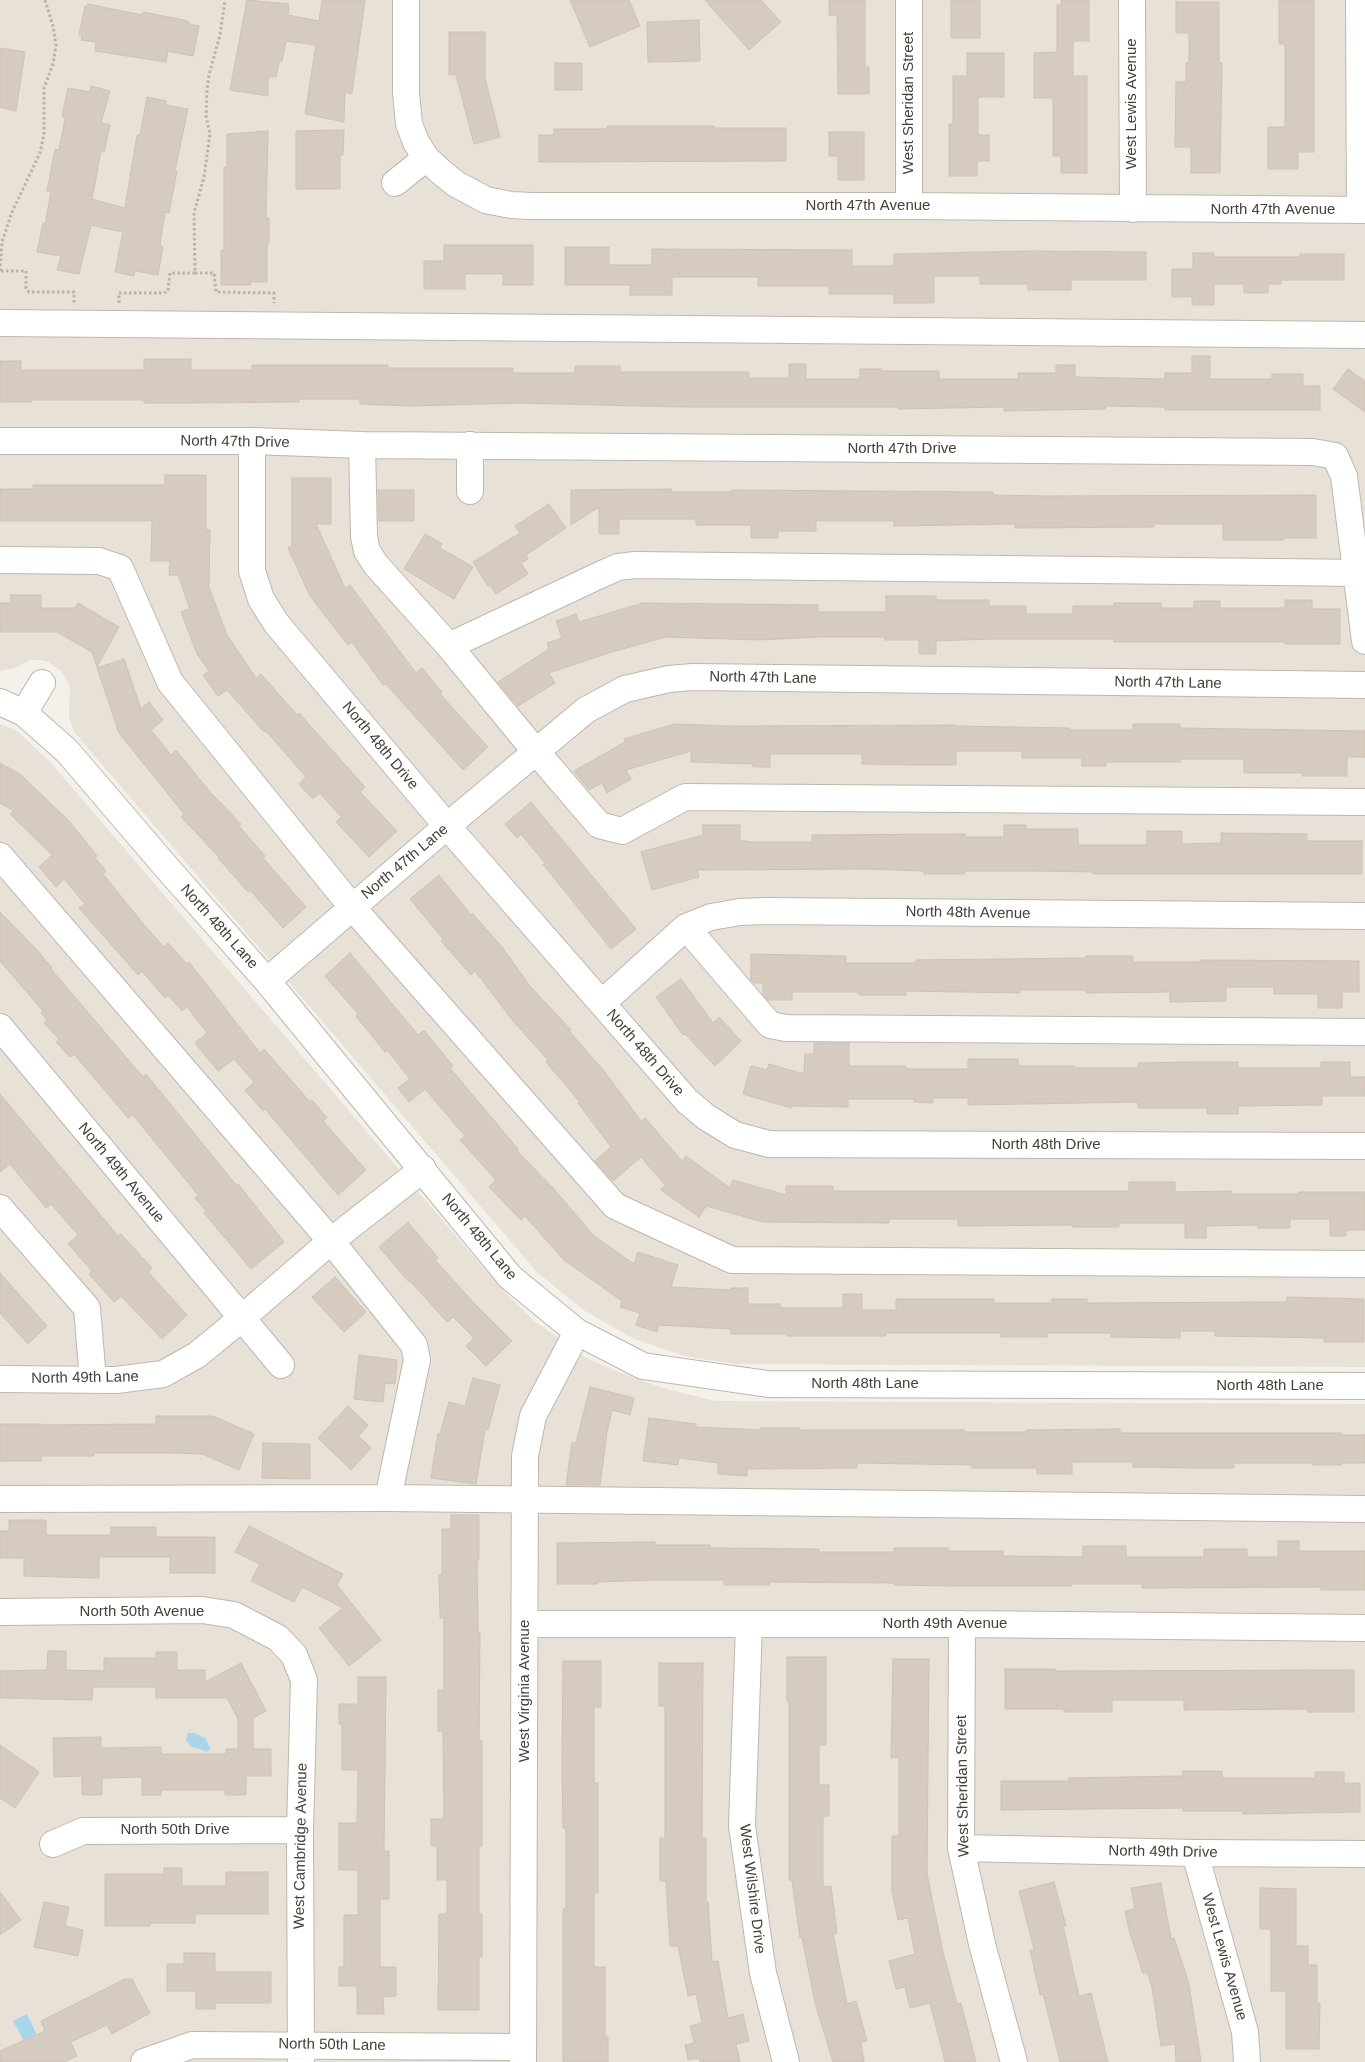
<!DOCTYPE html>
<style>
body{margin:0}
canvas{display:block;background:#f4f0ea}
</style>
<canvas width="1365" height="2062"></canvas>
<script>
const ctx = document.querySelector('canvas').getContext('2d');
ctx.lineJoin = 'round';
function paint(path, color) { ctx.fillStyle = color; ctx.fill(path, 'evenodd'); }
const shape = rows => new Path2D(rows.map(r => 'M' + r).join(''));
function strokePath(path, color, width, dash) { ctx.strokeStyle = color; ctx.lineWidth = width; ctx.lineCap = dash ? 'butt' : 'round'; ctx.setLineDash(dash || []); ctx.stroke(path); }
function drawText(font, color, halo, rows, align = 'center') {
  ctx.font = font + ' Arial,sans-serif'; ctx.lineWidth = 4.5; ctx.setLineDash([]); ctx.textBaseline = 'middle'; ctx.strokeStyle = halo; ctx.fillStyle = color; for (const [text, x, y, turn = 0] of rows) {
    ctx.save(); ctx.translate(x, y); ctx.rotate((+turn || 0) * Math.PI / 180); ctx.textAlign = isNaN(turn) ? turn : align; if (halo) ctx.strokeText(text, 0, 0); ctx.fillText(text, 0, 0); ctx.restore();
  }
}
paint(shape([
 [0,0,1365,0,1365,1367,735,1364,684,1356,632,1338,585,1311,538,1273,75,733,69,717,70,687,62,672,49,662,40,660,31,660,15,668,0,671],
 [0,724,16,730,51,763,498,1285,534,1321,585,1357,618,1372,666,1389,716,1401,1365,1404,1365,2062,0,2062]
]), '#e7e1d8');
paint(shape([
 [188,1733,194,1733,205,1738,211,1749,206,1752,200,1749,191,1747,186,1740],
 [27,2014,37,2035,24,2041,13,2021]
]), '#aad6ec');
const building = shape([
 [247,0,289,4,288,15,319,21,322,0,365,0,352,94,345,92,344,122,305,114,316,45,286,41,282,61,279,61,276,77,268,77,268,96,230,90,247,0],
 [570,0,629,0,640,26,590,47,570,0],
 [705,0,761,0,781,22,749,50,705,0],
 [829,0,865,0,865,67,869,67,869,94,838,94,837,15,829,15,829,0],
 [951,0,980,0,980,38,951,38,951,0],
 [1061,0,1089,0,1089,41,1073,41,1073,76,1087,76,1087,173,1061,173,1061,156,1053,156,1053,98,1034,98,1034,53,1057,52,1057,5,1061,5,1061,0],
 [1279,0,1314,0,1314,152,1298,152,1298,169,1268,169,1268,127,1285,127,1285,44,1279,44,1279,0],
 [1176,2,1219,2,1219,63,1222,63,1220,173,1191,173,1191,147,1175,147,1176,82,1186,82,1186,63,1189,63,1189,33,1176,33,1176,2],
 [88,4,142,15,143,12,184,20,189,22,189,24,199,26,193,56,168,51,166,62,95,51,96,42,81,40,82,35,79,35,85,6,88,6,88,4],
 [699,20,700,61,648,62,647,22,699,20],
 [449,32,485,32,485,78,500,137,474,144,456,75,449,75,449,32],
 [0,48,25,52,16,111,0,107,0,48],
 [967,53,1004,53,1004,97,978,97,978,135,989,135,989,161,977,161,977,176,949,176,949,124,953,124,953,76,967,76,967,53],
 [555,63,582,63,582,90,555,90,555,63],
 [91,86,110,91,101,123,110,125,104,152,101,151,92,199,125,208,137,135,140,135,147,97,166,101,165,105,188,109,175,170,177,171,169,213,165,212,160,245,163,247,158,275,135,271,134,276,115,272,123,232,91,225,79,274,57,270,61,256,37,252,43,223,45,224,51,192,47,191,55,149,59,150,65,118,62,116,68,88,90,92,91,86],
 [607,126,714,126,714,128,786,128,786,161,539,162,539,135,554,135,554,129,607,129,607,126],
 [344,130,343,155,340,155,340,189,296,189,296,131,344,130],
 [268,131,266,218,269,218,269,243,267,243,267,282,250,282,251,285,221,285,221,250,224,250,224,167,227,167,227,134,268,131],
 [829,132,864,132,864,180,838,180,838,156,829,156,829,132],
 [444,245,533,245,533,285,503,285,503,274,465,274,465,289,424,289,424,261,444,261,444,245],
 [565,247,609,247,609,265,652,265,652,249,852,250,852,266,894,266,894,254,1028,251,1146,252,1146,280,1071,280,1071,290,1028,290,1028,284,980,284,980,276,934,276,934,303,894,303,894,294,829,294,829,286,758,286,758,277,672,277,672,295,630,295,630,285,565,285,565,247],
 [1193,253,1214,253,1214,257,1300,257,1300,254,1344,254,1344,280,1281,280,1281,284,1268,284,1268,293,1244,293,1244,284,1214,284,1214,305,1192,305,1192,297,1172,297,1172,269,1193,269,1193,253],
 [1192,356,1210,356,1210,379,1272,379,1272,374,1303,374,1303,386,1320,386,1320,410,1165,410,1165,407,1105,406,1105,409,1004,411,1004,407,898,409,898,407,682,407,520,403,412,406,360,404,360,399,299,399,299,402,191,403,144,403,144,400,31,400,31,402,0,402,0,361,21,361,21,370,144,370,144,359,191,359,191,370,252,370,252,365,388,365,388,368,513,368,513,373,575,373,575,366,620,366,620,372,749,372,749,378,789,378,789,364,806,364,806,379,860,379,860,369,881,369,881,371,939,371,939,379,1018,379,1018,373,1056,373,1056,365,1075,365,1075,377,1165,379,1165,373,1192,373,1192,356],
 [1348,369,1365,381,1365,412,1333,389,1348,369],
 [165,475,206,475,206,530,210,530,209,587,227,635,256,678,261,674,297,715,299,713,365,787,360,792,397,831,369,857,336,822,341,817,320,793,313,799,299,784,306,777,266,731,264,732,227,690,218,696,203,675,209,671,197,654,181,612,190,609,178,575,169,575,170,561,151,561,152,521,0,521,0,489,33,489,33,485,165,485,165,475],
 [292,478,331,478,331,524,316,524,345,588,350,585,416,673,422,668,442,692,440,694,488,747,463,770,386,684,383,685,352,642,348,645,310,596,288,548,292,546,292,478],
 [671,489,671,492,732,492,732,490,993,492,993,495,1047,496,1316,495,1316,538,1283,538,1283,540,1223,540,1223,524,1154,524,1154,527,1015,528,1015,524,894,526,894,521,816,521,816,531,778,531,778,538,751,538,751,525,696,525,696,519,619,519,619,534,599,534,599,507,571,525,571,490,671,489],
 [378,490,414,490,414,521,379,521,378,490],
 [549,504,566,528,526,555,528,559,521,563,528,574,496,594,490,585,488,586,473,562,520,533,515,526,549,504],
 [425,534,442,544,440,548,473,567,454,599,404,569,425,534],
 [11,595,41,595,41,608,75,608,78,603,119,627,97,667,92,652,57,632,0,632,0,603,11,603,11,595],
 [886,596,936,596,936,600,989,600,989,606,1026,606,1026,614,1073,614,1073,606,1114,606,1114,603,1161,603,1161,608,1194,608,1194,601,1220,601,1220,608,1285,608,1285,600,1312,600,1312,609,1340,609,1340,644,1285,644,1285,642,1114,642,1114,639,989,639,936,641,936,654,919,654,919,640,885,640,885,637,818,637,759,640,666,637,608,653,549,673,555,683,518,706,498,682,549,649,547,643,562,638,556,621,576,614,579,622,643,603,818,605,818,612,886,612,886,596],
 [124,659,141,709,149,702,163,720,151,730,171,755,176,750,211,793,241,824,239,826,265,856,263,858,306,907,283,928,250,890,248,892,218,858,219,857,181,817,184,814,119,733,97,668,124,659],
 [674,724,730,726,956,725,956,726,1070,728,1070,730,1133,730,1133,724,1180,724,1180,728,1365,731,1365,757,1347,757,1347,776,1302,776,1302,773,1244,773,1244,759,1180,759,1180,762,1106,762,1106,766,1082,766,1082,758,1022,758,1022,751,956,751,956,765,915,765,862,764,862,754,770,754,770,767,753,767,753,764,691,762,691,751,626,770,631,779,607,793,602,783,589,790,574,771,625,742,624,739,674,724],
 [0,763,20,774,69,821,97,856,95,858,106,871,103,874,144,925,164,947,168,943,187,964,189,962,260,1053,264,1049,310,1102,312,1100,327,1118,323,1121,366,1170,338,1195,265,1109,263,1111,245,1090,254,1082,234,1059,218,1071,195,1043,207,1033,187,1007,182,1011,168,995,165,998,142,971,138,975,79,908,85,904,64,879,56,887,39,867,52,855,10,814,14,811,0,803,0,763],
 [531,802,636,929,611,949,543,864,545,863,521,834,517,838,505,824,531,802],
 [703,825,740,825,740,840,750,842,812,842,812,835,965,834,965,837,1004,837,1004,825,1026,825,1026,829,1078,829,1078,845,1147,845,1147,831,1182,831,1182,844,1221,843,1221,833,1307,834,1307,841,1362,841,1362,874,1093,874,1093,872,1036,871,965,871,965,874,924,874,924,871,867,869,697,870,699,877,652,890,641,852,703,835,703,825],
 [439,875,471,915,472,913,502,947,530,986,571,1030,569,1031,604,1071,641,1121,645,1118,682,1161,686,1156,730,1188,733,1180,786,1195,786,1186,833,1186,833,1191,1129,1191,1129,1182,1175,1182,1175,1192,1231,1191,1231,1194,1298,1194,1298,1192,1365,1192,1365,1230,1346,1230,1346,1236,1330,1236,1330,1219,1290,1219,1290,1228,1258,1228,1258,1225,1206,1226,1206,1238,1185,1238,1185,1223,1119,1223,1119,1227,1072,1227,1072,1225,958,1226,958,1219,889,1219,889,1223,763,1222,706,1206,699,1217,661,1190,665,1185,641,1157,613,1181,595,1161,611,1147,578,1103,580,1102,546,1062,548,1060,513,1021,475,971,471,975,441,941,443,939,410,899,439,875],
 [0,912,37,950,52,968,51,969,143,1077,146,1074,237,1186,238,1184,284,1242,251,1269,204,1213,206,1211,195,1198,198,1195,133,1115,128,1118,74,1054,70,1057,56,1042,59,1039,44,1023,47,1020,41,1013,43,1011,0,961,0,912],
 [350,953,418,1035,424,1030,453,1066,450,1068,518,1149,517,1151,554,1189,594,1236,634,1264,638,1252,678,1265,671,1287,731,1290,731,1288,748,1288,748,1304,780,1304,780,1308,843,1308,843,1294,862,1294,862,1310,896,1310,896,1299,994,1299,994,1303,1052,1303,1052,1299,1087,1299,1087,1303,1287,1302,1287,1297,1364,1299,1364,1342,1324,1342,1324,1338,1215,1336,1215,1331,1180,1331,1180,1338,1111,1337,1111,1333,1047,1333,1047,1337,1001,1337,1001,1333,886,1333,886,1336,787,1336,787,1334,731,1334,731,1329,659,1325,657,1332,636,1325,640,1313,620,1307,622,1301,564,1260,525,1216,521,1220,489,1187,496,1180,460,1140,465,1136,425,1089,409,1102,398,1088,410,1079,387,1050,385,1052,356,1016,358,1014,325,976,350,953],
 [751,954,846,956,846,963,916,963,916,960,1086,958,1086,956,1133,956,1133,962,1200,962,1200,960,1359,961,1359,992,1342,992,1342,1008,1318,1008,1318,994,1274,994,1274,987,1226,987,1226,1001,1170,1002,1170,992,1086,993,1086,990,1020,990,1020,993,906,991,906,995,859,995,859,992,792,992,792,1000,768,1000,763,994,763,983,754,983,751,980,751,954],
 [681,979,713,1023,719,1017,741,1041,715,1066,685,1034,683,1035,656,997,681,979],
 [814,1043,849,1043,849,1066,906,1066,906,1069,968,1069,968,1059,1018,1059,1018,1066,1074,1066,1074,1068,1138,1068,1138,1063,1192,1062,1238,1062,1238,1068,1321,1068,1321,1062,1350,1062,1350,1077,1365,1077,1365,1096,1322,1096,1322,1105,1238,1106,1238,1114,1207,1114,1207,1108,1138,1108,1138,1102,968,1105,968,1098,933,1098,933,1103,914,1102,914,1099,848,1099,848,1107,791,1106,791,1108,743,1094,751,1066,767,1070,769,1064,804,1074,805,1054,814,1054,814,1043],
 [0,1094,118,1236,121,1234,152,1268,148,1272,187,1315,162,1339,121,1296,114,1302,89,1274,92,1271,68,1244,78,1235,51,1204,46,1208,10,1164,0,1172,0,1094],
 [408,1222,438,1258,435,1260,474,1303,512,1341,486,1366,466,1346,474,1338,453,1317,447,1322,410,1281,409,1282,379,1247,408,1222],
 [0,1273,47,1326,28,1344,0,1313,0,1273],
 [335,1277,366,1312,344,1332,312,1297,335,1277],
 [359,1355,397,1360,395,1384,385,1383,383,1402,354,1399,359,1355],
 [473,1378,500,1385,488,1430,485,1430,476,1484,431,1478,438,1433,440,1434,449,1402,465,1406,473,1378],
 [590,1387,634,1398,630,1415,612,1410,607,1432,600,1485,566,1485,572,1443,576,1443,590,1387],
 [348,1406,368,1425,359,1436,371,1448,351,1470,318,1438,348,1406],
 [156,1416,213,1416,254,1434,239,1470,202,1454,172,1453,94,1453,94,1456,41,1456,41,1461,0,1461,0,1424,41,1424,41,1425,156,1424,156,1416],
 [649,1418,696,1424,696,1427,760,1430,760,1428,800,1428,800,1430,964,1430,964,1432,1026,1432,1026,1430,1120,1429,1120,1433,1341,1433,1341,1435,1365,1435,1365,1463,1341,1463,1341,1465,1313,1465,1313,1463,1234,1463,1234,1468,1205,1468,1133,1467,1133,1462,1072,1462,1072,1474,1037,1474,1037,1468,972,1468,972,1465,857,1463,857,1468,747,1469,747,1476,718,1474,718,1463,679,1458,678,1465,643,1461,649,1418],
 [263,1443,310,1444,310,1479,262,1478,263,1443],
 [451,1515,479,1515,479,1559,477,1559,478,1632,480,1632,479,1741,482,1741,482,1846,479,1846,479,1914,482,1914,482,1957,479,1957,479,2010,438,2010,439,1914,447,1914,447,1880,437,1880,437,1846,431,1846,431,1819,444,1819,443,1731,438,1731,438,1690,444,1690,444,1618,440,1618,439,1575,442,1575,442,1529,451,1529,451,1515],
 [9,1520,46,1520,46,1535,111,1535,111,1527,156,1527,156,1537,215,1537,215,1573,170,1573,170,1557,99,1557,99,1578,24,1576,24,1558,0,1558,0,1531,9,1531,9,1520],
 [249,1526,343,1574,337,1585,381,1640,349,1666,319,1628,343,1608,302,1587,294,1602,251,1581,260,1564,235,1552,249,1526],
 [1278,1541,1299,1541,1299,1551,1365,1551,1365,1590,1321,1590,1321,1587,1142,1588,1142,1584,1071,1584,1071,1586,958,1586,894,1585,894,1583,769,1582,769,1585,724,1585,724,1580,655,1580,598,1582,598,1584,557,1584,557,1543,655,1542,655,1545,710,1545,710,1548,819,1549,819,1552,894,1552,894,1548,948,1548,948,1551,1003,1551,1003,1556,1083,1557,1083,1546,1126,1546,1126,1557,1204,1557,1204,1549,1247,1549,1247,1557,1278,1557,1278,1541],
 [48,1651,66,1651,66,1670,104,1671,104,1658,156,1658,156,1652,177,1652,177,1670,205,1670,205,1682,241,1663,266,1711,253,1718,253,1749,271,1749,271,1776,246,1776,246,1795,225,1795,225,1790,161,1790,161,1795,142,1795,142,1777,102,1778,102,1795,82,1795,82,1776,54,1777,53,1738,101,1737,101,1748,161,1747,161,1754,226,1754,226,1749,238,1749,238,1719,227,1698,156,1698,156,1687,93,1687,92,1700,0,1698,0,1671,47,1670,48,1651],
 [787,1657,826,1657,826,1745,819,1745,819,1785,829,1785,829,1816,823,1816,823,1887,831,1886,837,1933,833,1934,847,2004,856,2001,867,2041,861,2042,864,2062,833,2062,815,2003,802,1938,800,1938,792,1880,789,1880,789,1702,787,1702,787,1657],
 [893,1659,929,1659,927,1874,942,1948,957,2004,961,2003,976,2062,945,2062,930,2003,910,2008,905,1987,896,1989,889,1961,915,1954,908,1918,898,1920,892,1891,892,1836,899,1836,899,1758,891,1758,893,1659],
 [563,1661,601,1661,601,1707,594,1707,594,1783,598,1783,598,1893,594,1893,594,1967,605,1967,605,2037,608,2037,608,2062,563,2062,563,1909,566,1909,566,1828,563,1828,562,1767,563,1661],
 [659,1663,703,1663,702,1838,706,1838,706,1902,708,1902,712,1962,718,1961,728,2018,743,2014,749,2041,736,2044,740,2062,700,2062,699,2058,688,2060,685,2045,694,2043,690,2026,702,2023,696,1994,688,1996,678,1946,670,1946,666,1881,660,1881,660,1838,665,1838,665,1706,659,1706,659,1663],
 [1005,1669,1055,1669,1055,1671,1354,1670,1354,1712,1308,1712,1308,1709,1184,1710,1184,1700,1112,1700,1112,1712,1064,1712,1064,1709,1005,1709,1005,1669],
 [358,1677,386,1677,384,1851,389,1851,389,1899,380,1899,380,1967,396,1967,396,1996,383,1997,384,2014,357,2014,357,1986,339,1986,339,1967,344,1967,344,1915,358,1915,358,1870,339,1870,339,1823,357,1823,358,1770,342,1770,342,1724,339,1724,339,1704,358,1704,358,1677],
 [0,1745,39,1772,15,1808,0,1798,0,1745],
 [1183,1771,1222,1771,1222,1778,1315,1778,1315,1772,1344,1772,1344,1783,1360,1783,1360,1812,1243,1814,1243,1811,1183,1811,1183,1808,1001,1810,1001,1781,1069,1781,1069,1778,1183,1776,1183,1771],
 [164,1868,182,1868,182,1886,226,1886,226,1872,268,1872,268,1914,195,1914,195,1923,150,1923,150,1926,105,1926,105,1874,164,1874,164,1868],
 [1054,1882,1066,1926,1063,1926,1079,1996,1091,1993,1108,2062,1060,2062,1043,1994,1040,1995,1030,1950,1034,1949,1019,1891,1054,1882],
 [1161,1883,1171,1939,1174,1938,1189,1984,1201,2062,1176,2062,1175,2044,1161,2046,1152,1988,1147,1972,1143,1974,1129,1930,1125,1911,1135,1909,1131,1888,1161,1883],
 [1260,1888,1296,1889,1296,1946,1308,1946,1308,1965,1317,1965,1317,2003,1320,2003,1319,2049,1286,2049,1286,1991,1271,1991,1271,1929,1260,1929,1260,1888],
 [0,1892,21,1920,0,1935,0,1892],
 [44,1902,69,1907,65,1926,83,1930,78,1956,34,1947,44,1902],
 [184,1953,215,1953,215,1972,271,1972,271,2003,215,2003,215,2009,196,2009,196,1991,167,1991,167,1964,184,1964,184,1953],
 [125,1979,132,1979,150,2013,112,2034,107,2025,71,2042,77,2056,64,2062,0,2062,0,2051,45,2031,41,2021,125,1979]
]);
paint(building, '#d5cbc0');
strokePath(building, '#cfc2b3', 1);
const minor = shape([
 [406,0,406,93,409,124,416,142,426,158,441,172,456,184,486,200,511,205,531,206,909,206,1365,210],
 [909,0,909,206],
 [1132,0,1133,209],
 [1359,0,1360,210],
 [395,183,426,158],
 [0,323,1365,335],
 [0,441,252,441,362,445,1313,452,1335,456,1344,476,1365,641],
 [252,441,252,571,261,599,276,623,447,826,687,1101,706,1117,735,1135,769,1144,1365,1146],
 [362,445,364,536,367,551,376,565,449,646,522,735,599,825,622,831,685,797,1365,802],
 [470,445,470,491],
 [0,560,99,561,120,568,170,682,352,907,615,1206,732,1260,1365,1264],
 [449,646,600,575,618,567,635,565,1365,573],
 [0,702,24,713,67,751,167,868,267,981,510,1277,577,1332,643,1366,768,1384,1365,1386],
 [24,713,42,683],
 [0,856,331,1241,414,1345,417,1360,388,1498],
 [686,927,770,1025,786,1028,1365,1032],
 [267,981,447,826,586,710,625,689,669,679,693,677,1365,685],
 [602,1003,686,927,711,917,740,912,766,911,1365,916],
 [0,1027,281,1365],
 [0,1208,87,1308,93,1380],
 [0,1379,116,1380,163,1374,197,1355,242,1318,331,1241,423,1169],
 [0,1499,388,1498,1365,1509],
 [0,1612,202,1610,234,1615,278,1638,294,1655,304,1680,300,1830,301,2062],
 [525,1624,962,1624,1365,1628],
 [749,1624,742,1826,763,1973,786,2062],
 [962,1624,961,1848,982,1944,1014,2062],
 [53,1844,83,1831,300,1830],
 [961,1848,1195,1853,1365,1854],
 [1195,1853,1245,2032,1247,2062],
 [144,2062,192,2045,523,2047],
 [523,2062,525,1456,533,1416,577,1332]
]);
strokePath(minor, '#bfb7ad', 28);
strokePath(shape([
 [0,271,2,242,12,212,40,153,44,134,44,88,53,64,56,45,53,26,45,0],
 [1,271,26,271,26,288,29,292,74,292,74,303],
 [195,273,214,273,216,292,274,293,274,303],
 [119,303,119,293,164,293,168,291,170,273,195,273,194,213,204,177,210,134,206,116,207,90,209,75,220,35,225,0]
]), '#bfb19f', 3, [2.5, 2.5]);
strokePath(minor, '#fff', 26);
drawText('15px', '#474038', '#fff', [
 ["West Sheridan Street",909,103,-90],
 ["West Lewis Avenue",1132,104,-90],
 ["North 47th Avenue",868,206],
 ["North 47th Avenue",1273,210],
 ["North 47th Drive",235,442,1],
 ["North 47th Drive",902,449],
 ["North 47th Lane",763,678,1],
 ["North 47th Lane",1168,683,1],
 ["North 48th Drive",380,746,50],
 ["North 47th Lane",405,862,-40],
 ["North 48th Avenue",968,913,1],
 ["North 48th Lane",219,927,48],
 ["North 48th Drive",645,1053,49],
 ["North 48th Drive",1046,1145],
 ["North 49th Avenue",121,1173,50],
 ["North 48th Lane",479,1237,50],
 ["North 49th Lane",85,1378,-1],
 ["North 48th Lane",865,1384],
 ["North 48th Lane",1270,1386],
 ["North 50th Avenue",142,1612],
 ["North 49th Avenue",945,1624],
 ["West Virginia Avenue",525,1691,-90],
 ["West Sheridan Street",963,1786,-91],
 ["North 50th Drive",175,1830],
 ["West Cambridge Avenue",301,1846,-89],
 ["North 49th Drive",1163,1852,1],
 ["West Wilshire Drive",752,1889,83],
 ["West Lewis Avenue",1224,1957,74],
 ["North 50th Lane",332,2045,1]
]);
</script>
